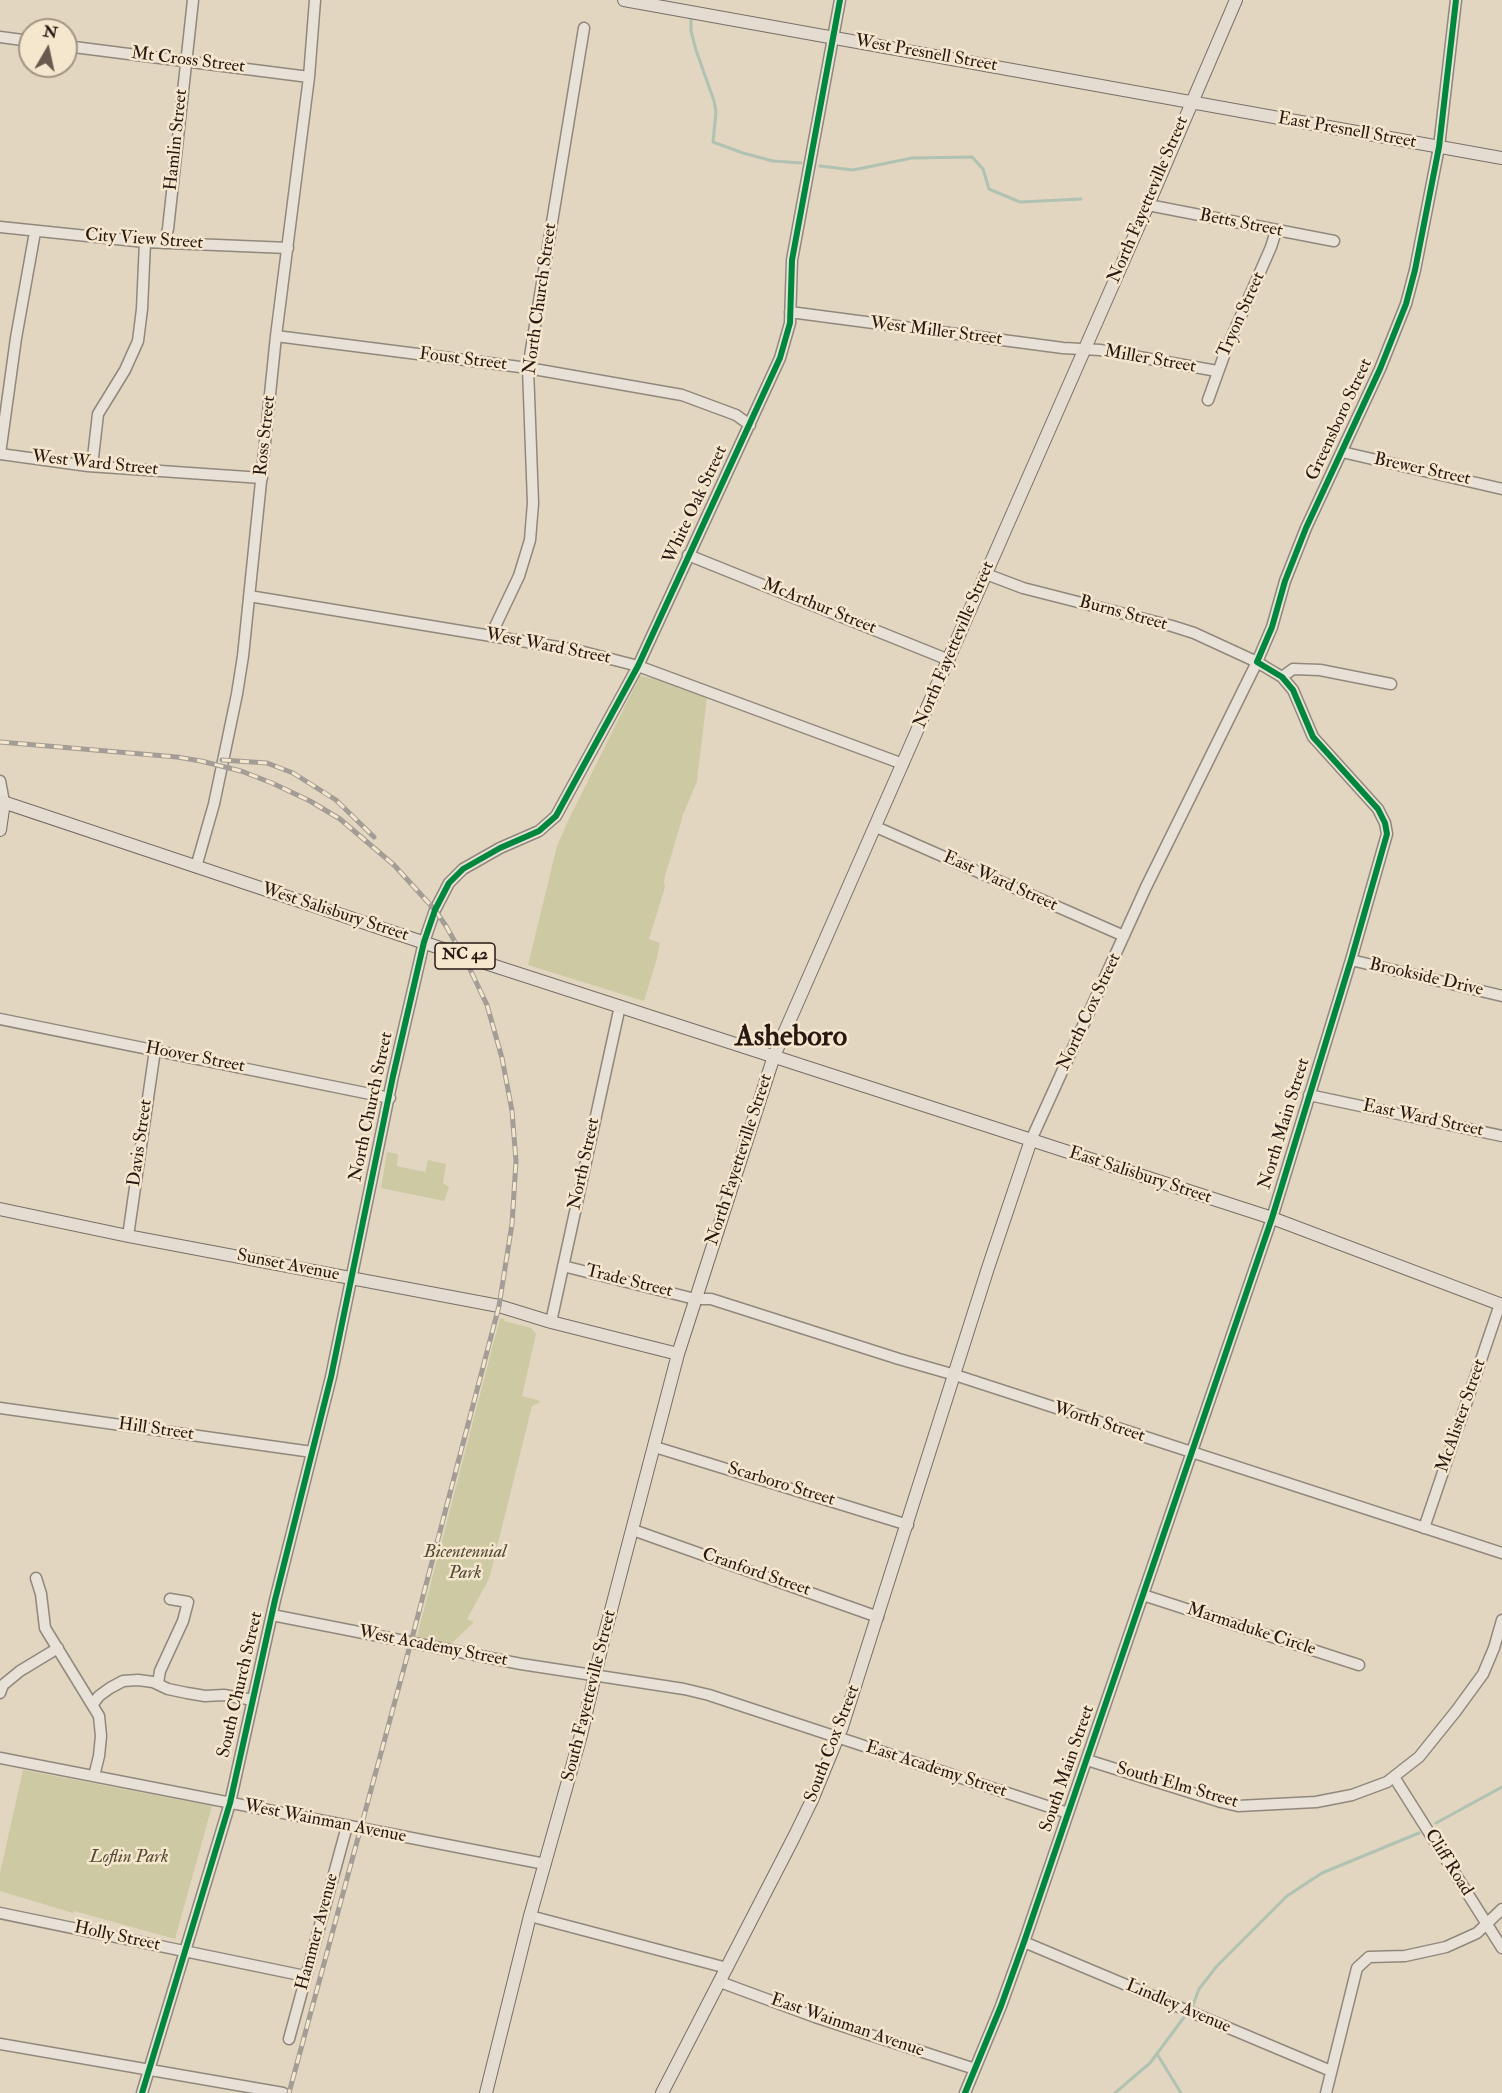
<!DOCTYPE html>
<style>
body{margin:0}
#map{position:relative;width:1502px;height:2093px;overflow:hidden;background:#e2d6c1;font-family:"IM FELL Double Pica",serif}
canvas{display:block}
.north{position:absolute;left:18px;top:18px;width:60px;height:60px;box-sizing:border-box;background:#f5e6ce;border:2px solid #a39483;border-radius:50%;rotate:9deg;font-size:16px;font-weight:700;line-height:24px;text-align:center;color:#271812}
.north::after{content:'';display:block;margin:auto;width:21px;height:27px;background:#685a4f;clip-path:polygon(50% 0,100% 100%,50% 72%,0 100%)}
</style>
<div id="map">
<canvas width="1502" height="2093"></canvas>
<div class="north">N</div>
</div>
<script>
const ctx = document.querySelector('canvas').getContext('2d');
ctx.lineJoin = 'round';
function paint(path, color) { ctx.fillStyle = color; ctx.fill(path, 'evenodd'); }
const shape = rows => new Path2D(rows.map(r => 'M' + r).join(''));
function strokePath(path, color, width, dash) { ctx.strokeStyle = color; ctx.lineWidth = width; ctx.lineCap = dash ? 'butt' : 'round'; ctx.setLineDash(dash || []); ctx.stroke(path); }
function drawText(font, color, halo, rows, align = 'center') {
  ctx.font = font + ' "IM FELL Double Pica",serif'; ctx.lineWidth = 5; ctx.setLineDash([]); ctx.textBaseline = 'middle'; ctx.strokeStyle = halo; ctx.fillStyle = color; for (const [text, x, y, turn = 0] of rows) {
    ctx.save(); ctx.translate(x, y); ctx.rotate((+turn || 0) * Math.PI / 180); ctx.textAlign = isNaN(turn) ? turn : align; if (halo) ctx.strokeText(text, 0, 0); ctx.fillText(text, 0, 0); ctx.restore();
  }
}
paint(shape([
 [640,676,662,680,707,697,697,781,683,815,664,880,665,887,649,939,660,943,657,958,644,1001,528,965,557,846,567,823],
 [387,1152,398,1154,397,1166,425,1172,428,1160,446,1164,443,1183,449,1187,444,1201,381,1188],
 [500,1318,504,1319,504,1321,531,1328,536,1334,522,1396,540,1401,539,1403,532,1406,489,1579,467,1619,474,1622,451,1644,417,1636],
 [23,1770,212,1806,175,1939,74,1911,73,1913,0,1891,0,1873]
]), '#cdc9a3');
strokePath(shape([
 [691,17,691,31,696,50,714,101,716,112,713,142,743,153,773,161,801,163],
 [820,166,853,170,912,158,972,157,983,169,989,189,1020,202,1081,199],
 [1436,1823,1502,1787],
 [1193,2005,1199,1989,1217,1966,1287,1896,1322,1873,1419,1833],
 [1157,2054,1181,2093],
 [1115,2093,1150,2063,1185,2016]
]), '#b0c2b1', 3);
const minor = shape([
 [0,37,30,41],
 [66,46,309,77],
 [1148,205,1334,241],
 [0,227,145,242,288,248],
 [164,243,168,229,193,0],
 [790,312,1063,348,1100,350,1217,371],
 [276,336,528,368,682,395,736,415,750,425],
 [1208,400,1226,350,1271,247,1276,231],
 [1342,452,1502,489],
 [0,454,88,466,262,478],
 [0,454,16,338,35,232],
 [92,466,98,414,125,370,138,341,142,309,145,242],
 [688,555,949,660],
 [986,574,1023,588,1172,626,1194,633,1257,662,1146,887,1031,1140],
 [249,596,576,650,638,666,903,764],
 [491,635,519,576,530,540,533,503,528,368,584,28],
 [1282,677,1293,669,1320,670,1391,684],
 [0,781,4,802],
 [876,827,1124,936],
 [196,867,214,804,237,694,243,656,276,336,309,77,315,0],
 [1351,960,1502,996],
 [0,1019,390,1098],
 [1309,1095,1502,1136],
 [128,1236,155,1050],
 [563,1266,695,1299,711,1299,899,1359,955,1375,1502,1553],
 [551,1322,620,1006],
 [0,1408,312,1452],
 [655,1447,908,1525],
 [1424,1528,1500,1304],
 [633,1530,878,1617],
 [36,1578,41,1594,45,1628,99,1716,101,1736,99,1756,94,1776],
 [1143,1595,1359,1665],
 [272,1615,521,1664,684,1689,709,1695,1068,1813],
 [158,1683,160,1671,183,1621,188,1602,170,1599],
 [0,1693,3,1685,20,1671,58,1648],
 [93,1704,99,1696,110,1688,123,1681,138,1680,153,1682,168,1689,187,1693,205,1696,224,1695,253,1700],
 [0,1758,545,1864],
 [1087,1760,1221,1802,1238,1806,1316,1802,1352,1795,1387,1782,1419,1757,1456,1711,1483,1674,1494,1648,1502,1620],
 [1394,1777,1502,1948],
 [0,1913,305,1976],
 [530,1916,727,1968],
 [1024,1942,1331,2071],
 [720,1982,815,2017,975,2069],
 [289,2039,347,1826],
 [0,2044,283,2093],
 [142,2093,230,1803,275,1600,331,1377,393,1076,424,942,435,910,449,883,463,869,500,848,539,831,556,816,638,666,780,358,790,323,792,260,840,0],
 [965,2093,1001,2006,1024,1942,1272,1218,1351,960,1387,834,1385,823,1378,809,1313,737,1293,690,1282,677,1257,662,1272,627,1285,581,1306,528,1380,369,1406,304,1415,270,1439,147,1456,0],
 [1326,2093,1357,1968,1369,1957,1405,1956,1446,1947,1477,1933,1502,1909]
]);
const major = shape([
 [624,0,1502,158],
 [0,801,473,959,1272,1218,1502,1305],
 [0,830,4,802],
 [0,1209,128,1236,499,1306,551,1322,678,1354],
 [486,2093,530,1916,581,1735,604,1637,678,1354,774,1056,1148,205,1236,0],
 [662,2093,794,1837,812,1800,842,1727,988,1268,1031,1140]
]);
strokePath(minor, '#91887c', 13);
strokePath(major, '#776f65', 14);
strokePath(minor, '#e7e1d7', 10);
strokePath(major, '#e4dcd0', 12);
const rail = shape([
 [0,742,177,757,201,761,241,771,272,783,310,801,340,819,394,865,435,910,446,926,467,963,487,1005,502,1058,512,1111,516,1161,512,1224,499,1306,411,1642,289,2093],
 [222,760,267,763,293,773,336,800,374,837]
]);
strokePath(rail, '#a49d95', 5);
strokePath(rail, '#f5e6ce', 3, [9]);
strokePath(shape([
 [142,2093,230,1803,275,1600,331,1377,393,1076,424,942,435,910,449,883,463,869,500,848,539,831,556,816,638,666,780,358,790,323,792,260,840,0],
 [965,2093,1001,2006,1024,1942,1272,1218,1351,960,1387,834,1385,823,1378,809,1313,737,1293,690,1282,677,1257,662,1272,627,1285,581,1306,528,1380,369,1406,304,1415,270,1439,147,1456,0]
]), '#00873e', 6);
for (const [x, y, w] of [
 [465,956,60]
]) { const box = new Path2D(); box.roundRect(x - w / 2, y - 13, w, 26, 4.5); ctx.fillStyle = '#f5e6ce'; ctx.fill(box); strokePath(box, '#271812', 1.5); }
drawText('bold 16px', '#271812', null, [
 ["NC 42",465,956]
]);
drawText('18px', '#271812', '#f5e6ce', [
 ["West Presnell Street",926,54,10],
 ["Mt Cross Street",188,61,7],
 ["East Presnell Street",1347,131,10],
 ["Hamlin Street",177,140,-84],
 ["North Fayetteville Street",1149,200,-67],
 ["Betts Street",1241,224,11],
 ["City View Street",144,240,4],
 ["North Church Street",541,299,-82],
 ["Tryon Street",1242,315,-66],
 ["West Miller Street",936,332,7],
 ["Foust Street",463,360,7],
 ["Miller Street",1150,360,10],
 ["Greensboro Street",1340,420,-65],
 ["Ross Street",266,436,-84],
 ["West Ward Street",95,464,6],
 ["Brewer Street",1422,470,12],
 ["White Oak Street",696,505,-65],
 ["McArthur Street",819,607,22],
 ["Burns Street",1123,614,15],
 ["North Fayetteville Street",955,645,-67],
 ["West Ward Street",548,647,11],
 ["East Ward Street",1000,882,24],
 ["West Salisbury Street",335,913,18],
 ["Brookside Drive",1426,978,13],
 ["North Cox Street",1090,1012,-65],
 ["Hoover Street",195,1058,11],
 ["North Church Street",372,1107,-78],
 ["East Ward Street",1423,1119,12],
 ["North Main Street",1285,1124,-73],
 ["Davis Street",141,1143,-82],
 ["North Fayetteville Street",740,1160,-72],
 ["North Street",585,1164,-78],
 ["East Salisbury Street",1140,1176,18],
 ["Sunset Avenue",288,1266,11],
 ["Trade Street",629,1282,14],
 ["McAlister Street",1462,1416,-71],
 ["Worth Street",1099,1423,18],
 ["Hill Street",156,1430,8],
 ["Scarboro Street",781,1485,17],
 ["Cranford Street",756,1573,19],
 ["Marmaduke Circle",1251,1630,18],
 ["West Academy Street",433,1647,11],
 ["South Church Street",241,1685,-77],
 ["South Fayetteville Street",590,1696,-76],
 ["South Cox Street",833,1744,-69],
 ["South Main Street",1068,1769,-71],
 ["East Academy Street",936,1770,18],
 ["South Elm Street",1177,1786,16],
 ["West Wainman Avenue",325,1822,11],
 ["Cliff Road",1448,1863,58],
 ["Hammer Avenue",318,1932,-75],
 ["Holly Street",117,1937,12],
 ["Lindley Avenue",1178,2007,23],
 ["East Wainman Avenue",847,2026,19]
]);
drawText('italic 18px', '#544a36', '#f5e6ce', [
 ["Bicentennial",465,1553],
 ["Park",465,1574],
 ["Loflin Park",129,1858]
]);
drawText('bold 30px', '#271812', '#f5e6ce', [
 ["Asheboro",791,1039]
]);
</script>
